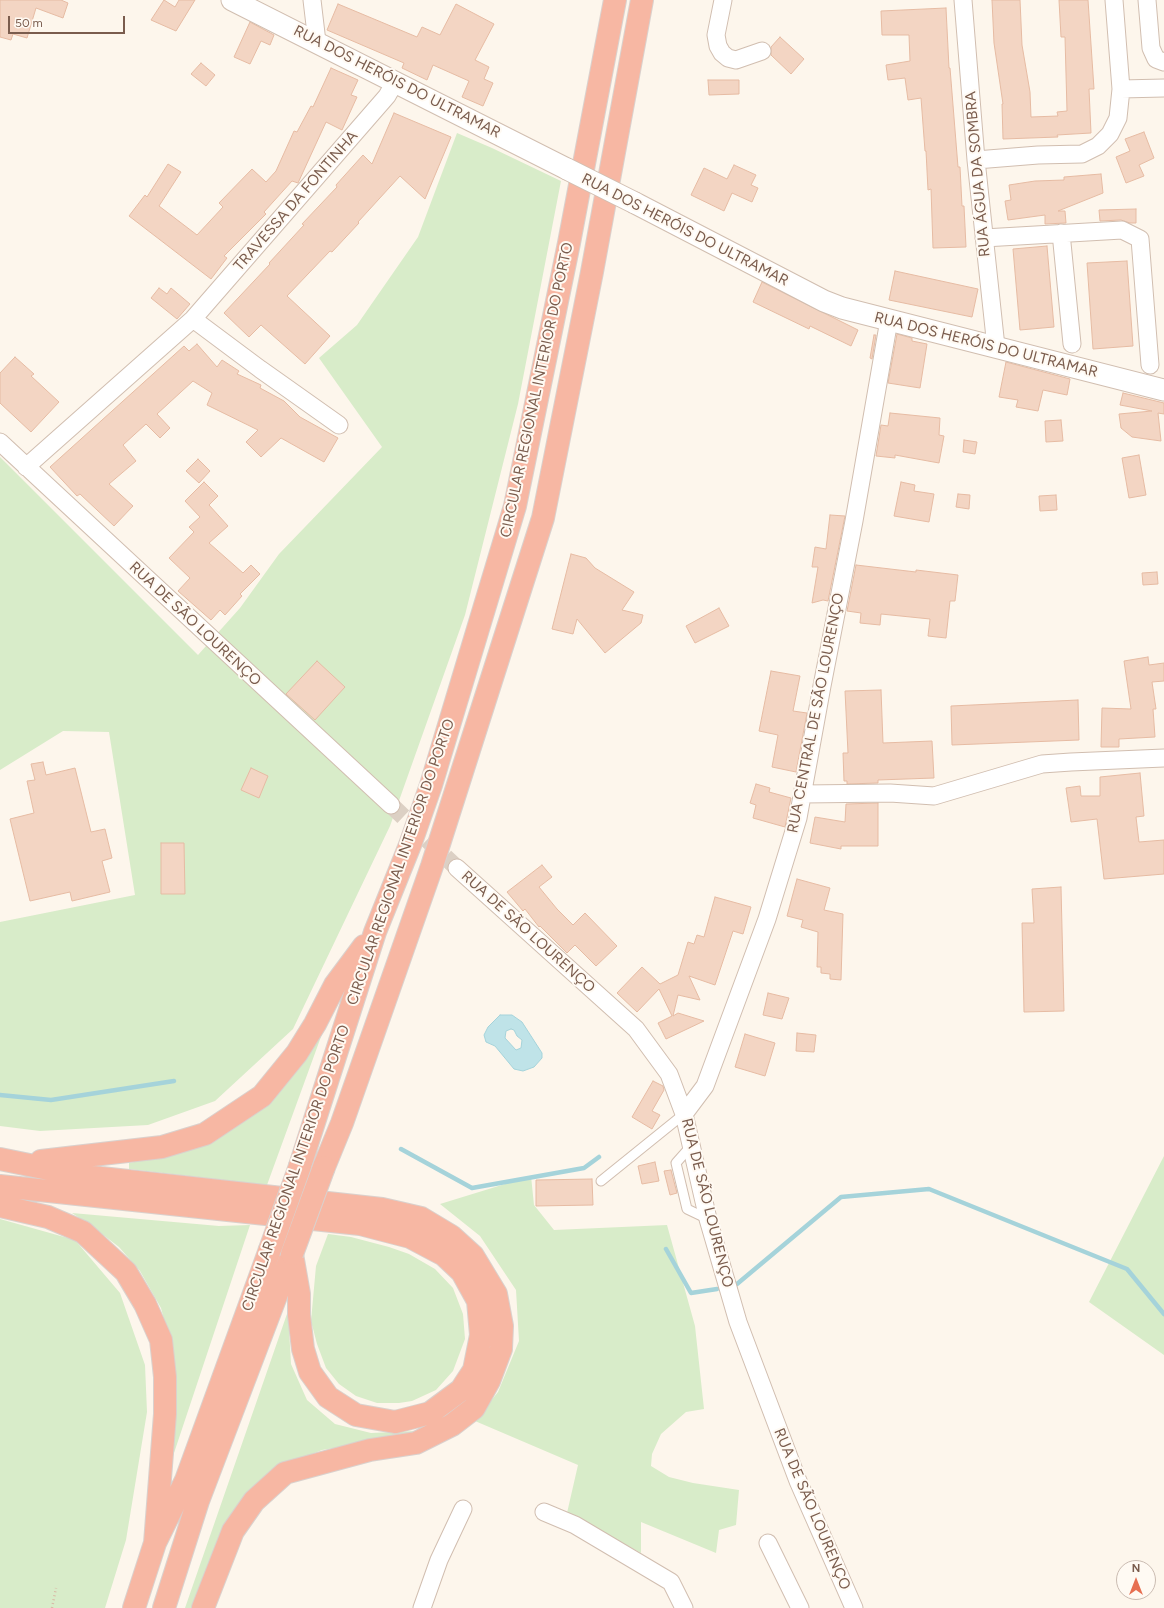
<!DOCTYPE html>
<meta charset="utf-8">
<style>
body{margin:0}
#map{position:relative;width:1164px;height:1608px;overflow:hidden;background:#fdf6ec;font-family:Figtree,sans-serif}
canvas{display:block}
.north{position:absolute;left:1116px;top:1560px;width:40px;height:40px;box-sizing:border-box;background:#fffaf3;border:1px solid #cabbb1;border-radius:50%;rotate:0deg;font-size:11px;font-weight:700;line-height:16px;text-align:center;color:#7a5c4d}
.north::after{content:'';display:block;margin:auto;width:14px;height:18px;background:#e76f51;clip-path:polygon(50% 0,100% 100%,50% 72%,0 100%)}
.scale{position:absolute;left:8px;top:16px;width:117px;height:18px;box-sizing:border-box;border:2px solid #7a5c4d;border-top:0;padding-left:5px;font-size:12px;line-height:14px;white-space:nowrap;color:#7a5c4d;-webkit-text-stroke:3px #fffaf3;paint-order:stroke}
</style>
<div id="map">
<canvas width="1164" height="1608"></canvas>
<div class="north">N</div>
<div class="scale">50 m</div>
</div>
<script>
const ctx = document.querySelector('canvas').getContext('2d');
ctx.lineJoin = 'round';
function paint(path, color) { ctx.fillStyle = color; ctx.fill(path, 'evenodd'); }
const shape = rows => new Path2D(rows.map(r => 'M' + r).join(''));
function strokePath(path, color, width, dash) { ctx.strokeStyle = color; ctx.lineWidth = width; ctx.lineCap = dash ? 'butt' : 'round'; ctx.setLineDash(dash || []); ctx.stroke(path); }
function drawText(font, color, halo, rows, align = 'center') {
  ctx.font = font + ' Figtree,sans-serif'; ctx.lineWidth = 4; ctx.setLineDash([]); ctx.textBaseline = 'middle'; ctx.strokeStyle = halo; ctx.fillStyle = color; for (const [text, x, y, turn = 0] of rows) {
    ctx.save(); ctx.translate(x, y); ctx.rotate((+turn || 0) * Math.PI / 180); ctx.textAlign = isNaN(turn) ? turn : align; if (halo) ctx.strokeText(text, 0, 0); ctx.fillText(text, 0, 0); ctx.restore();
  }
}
paint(shape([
 [457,133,492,148,561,181,518,404,465,615,390,826,293,1029,215,1101,148,1125,40,1131,0,1126,0,922,135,895,109,732,63,731,0,770,0,457,198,655,240,608,279,554,382,447,319,358,357,325,418,237],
 [330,1012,267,1185,129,1169,129,1163,169,1155,218,1137],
 [1164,1156,1164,1355,1089,1302],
 [531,1176,534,1205,554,1230,667,1225,695,1326,704,1409,686,1412,661,1434,652,1454,651,1466,669,1477,693,1483,739,1490,736,1525,719,1530,716,1553,641,1522,641,1553,567,1513,578,1465,475,1421,498,1392,519,1341,516,1290,480,1236,440,1204],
 [72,1213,219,1226,250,1225,171,1462,173,1353,161,1308,140,1271,119,1247,93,1227],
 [0,1219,75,1240,120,1293,145,1365,147,1412,126,1540,105,1608,0,1608],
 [328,1234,351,1237,389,1247,409,1254,435,1269,453,1288,463,1314,465,1339,453,1371,436,1390,412,1401,399,1403,377,1403,356,1396,339,1384,326,1368,317,1344,311,1321,316,1266],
 [288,1311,291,1364,307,1400,335,1424,371,1433,416,1431,364,1443,322,1450,285,1465,193,1608,185,1608]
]), '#d8ecc9');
const water = shape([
 [500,1015,512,1015,522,1022,542,1053,542,1058,534,1067,523,1071,514,1069,495,1046,486,1042,484,1035,488,1027,500,1015],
 [511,1029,514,1030,517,1036,522,1040,521,1048,516,1050,505,1038,506,1031,511,1029]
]);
paint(water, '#bfe3e8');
strokePath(water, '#a5d3da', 1);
strokePath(shape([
 [0,1095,51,1100,174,1081],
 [401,1149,472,1188,584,1168,599,1157],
 [666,1249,691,1293,717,1289],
 [737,1284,841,1197,929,1189,1127,1269,1164,1314]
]), '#a5d3da', 4.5);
const building = shape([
 [0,0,61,0,68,3,63,18,36,8,27,38,13,34,11,40,0,37,0,0],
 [164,0,175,7,179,0,195,0,176,31,151,20,164,0],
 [992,0,1020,0,1022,45,1030,92,1031,117,1058,116,1057,112,1067,111,1065,37,1061,37,1059,0,1088,0,1094,89,1089,89,1091,133,1057,135,1058,137,1003,139,1002,104,1003,104,994,43,992,0],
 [338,4,417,37,422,27,440,35,456,4,494,24,475,60,489,67,484,79,493,83,483,106,462,97,469,81,433,65,427,80,402,68,404,63,327,30,338,4],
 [946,8,949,68,950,68,958,167,960,167,962,206,964,206,966,247,933,248,931,189,928,190,926,151,925,151,921,98,908,100,905,78,888,80,886,65,910,61,909,35,882,35,881,11,946,8],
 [250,22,274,35,270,45,261,41,250,64,234,57,250,22],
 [780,37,804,59,791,74,771,55,771,47,780,37],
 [201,63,215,75,206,86,191,74,201,63],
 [331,68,358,80,351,95,357,97,342,130,326,122,298,183,292,181,264,212,266,214,224,256,227,258,211,279,129,216,145,195,147,197,168,164,181,172,159,206,197,235,223,207,219,203,252,169,266,182,276,171,294,131,297,132,311,106,313,107,331,68],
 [708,80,739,80,739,94,709,95,708,80],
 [394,113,451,137,425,199,400,176,358,222,359,223,332,252,330,251,287,296,330,336,305,364,261,325,249,337,224,313,270,264,269,263,304,225,302,224,337,187,336,185,363,155,372,164,394,113],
 [1144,132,1154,158,1139,165,1144,176,1126,183,1116,157,1130,151,1125,139,1144,132],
 [734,165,756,175,751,185,758,188,752,202,732,193,724,211,691,195,704,168,727,179,734,165],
 [1101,174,1103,193,1058,211,1065,211,1066,223,1045,224,1045,215,1008,220,1005,201,1011,200,1009,185,1035,181,1064,180,1064,177,1101,174],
 [1136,209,1136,223,1130,223,1121,220,1100,221,1099,210,1136,209],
 [1047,246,1054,327,1020,330,1013,249,1047,246],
 [1127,261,1133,346,1093,349,1087,263,1127,261],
 [895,271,978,289,972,317,889,300,895,271],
 [762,282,858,330,851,346,810,326,809,329,753,302,762,282],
 [159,288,167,294,171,288,190,304,177,319,151,298,159,288],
 [897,334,912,338,912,341,927,344,920,388,888,383,897,334],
 [874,335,876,335,872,359,870,358,874,335],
 [197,344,217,367,222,360,239,371,237,374,261,385,260,388,284,401,300,417,338,438,324,462,281,438,261,457,246,442,258,430,207,405,212,393,193,381,157,414,170,428,160,438,146,424,123,445,136,461,109,484,133,506,114,526,80,494,77,496,50,467,184,346,189,351,197,344],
 [15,357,34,374,31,376,59,402,31,432,0,403,0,373,15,357],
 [1006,362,1070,379,1067,395,1043,390,1038,411,1016,407,1018,400,999,397,1006,362],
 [1123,393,1164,403,1164,414,1158,413,1161,441,1132,437,1121,428,1119,414,1152,411,1120,405,1123,393],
 [890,413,940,418,939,435,944,436,939,463,895,455,895,458,876,456,881,425,888,426,890,413],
 [1061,420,1063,441,1046,442,1045,421,1061,420],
 [964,440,977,442,975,454,963,452,964,440],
 [1139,455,1146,495,1129,498,1122,458,1139,455],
 [198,459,210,471,199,483,186,471,198,459],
 [204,482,218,496,209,505,228,526,209,543,243,573,251,565,260,574,240,594,242,596,225,615,220,610,211,620,178,591,190,578,169,558,194,532,189,527,200,517,185,501,204,482],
 [901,482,915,485,914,491,934,494,929,522,894,516,901,482],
 [958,494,970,495,969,509,956,507,958,494],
 [1056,495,1057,510,1040,511,1039,496,1056,495],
 [830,515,845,516,828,601,823,600,812,603,818,567,812,567,815,547,826,549,830,515],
 [571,554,586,558,595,568,634,592,622,610,643,615,641,623,605,653,577,619,573,634,552,629,571,554],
 [856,565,916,572,916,570,958,575,955,601,950,601,946,638,928,636,930,619,881,614,880,625,860,623,861,613,847,611,856,565],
 [1157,572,1158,584,1143,585,1142,573,1157,572],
 [719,608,729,626,695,643,686,626,719,608],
 [1148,657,1149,665,1164,663,1164,681,1152,682,1156,709,1153,709,1155,737,1119,739,1119,747,1101,747,1102,708,1131,709,1124,661,1148,657],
 [317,661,345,687,315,720,286,694,317,661],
 [771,671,800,676,793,711,807,713,796,772,772,767,778,735,759,731,771,671],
 [881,690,883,743,932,741,934,778,878,780,878,783,847,784,847,781,844,781,843,753,848,753,845,691,881,690],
 [1078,700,1079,740,952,745,951,706,1078,700],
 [43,762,46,775,75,768,91,832,105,829,112,858,102,861,110,892,72,901,70,892,30,901,10,819,34,813,27,781,35,780,31,764,43,762],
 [251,768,268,776,259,798,241,790,251,768],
 [1140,773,1144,816,1136,817,1139,842,1164,840,1164,874,1104,879,1097,819,1071,822,1066,788,1080,786,1081,796,1100,796,1100,777,1140,773],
 [756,784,770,788,769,792,791,798,785,827,753,818,756,805,750,803,756,784],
 [878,803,878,846,841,846,841,849,810,843,815,817,845,822,846,804,878,803],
 [161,843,184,843,185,894,161,894,161,843],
 [542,865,552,877,539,887,557,909,573,925,585,913,617,946,596,966,575,945,567,953,540,926,539,927,525,909,523,911,507,892,542,865],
 [797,879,830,888,824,910,843,914,841,980,830,979,830,974,821,973,821,967,817,967,818,932,801,927,803,920,787,916,797,879],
 [1061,887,1064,1011,1024,1012,1022,923,1034,923,1032,889,1061,887],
 [715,897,751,907,743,934,733,931,715,985,689,976,700,1000,678,995,673,1016,678,1013,704,1021,666,1039,658,1023,672,1016,659,989,637,1012,617,993,642,967,660,984,678,975,688,942,694,944,697,935,704,937,715,897],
 [768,993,789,998,782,1019,763,1015,768,993],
 [797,1033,816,1035,814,1052,796,1051,797,1033],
 [745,1034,775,1043,765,1076,735,1067,745,1034],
 [653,1081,663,1086,664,1090,652,1111,660,1115,652,1129,632,1117,653,1081],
 [655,1162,659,1181,642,1184,638,1166,655,1162],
 [671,1170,677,1193,670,1195,664,1171,671,1170],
 [592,1179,593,1205,536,1206,536,1180,592,1179]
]);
paint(building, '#f3d5c3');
strokePath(building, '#e6bba3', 1);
strokePath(shape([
 [391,805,457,868]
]), '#dcd0c4', 17, [17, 8]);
const service = shape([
 [692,1145,676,1163,687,1209,708,1219],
 [601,1181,684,1114]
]);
const minor = shape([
 [312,0,317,42],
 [723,0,716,35,718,46,722,53,728,58,736,60,762,51],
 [963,0,976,160,996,347],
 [1147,0,1151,48,1156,59,1164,62],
 [1121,89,1164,88],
 [976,160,1038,155,1082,154,1098,146,1110,134,1118,118,1121,89,1114,0],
 [1061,233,1072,344],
 [984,238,1122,230,1140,239,1150,365],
 [193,319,260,369,339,425],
 [0,442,391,805],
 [26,467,193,319,387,96,395,82],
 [803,794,890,793,934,796,1042,764,1071,762,1164,758],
 [457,868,636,1029,669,1074,684,1114,708,1219,738,1322,798,1481,854,1608],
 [684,1114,705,1086,767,919,798,818,822,686,854,521,889,320],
 [544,1512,575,1525,671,1582,684,1608],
 [768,1543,800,1608],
 [422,1608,439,1560,463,1509]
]);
const tertiary = shape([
 [232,0,567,169],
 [635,203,824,301,842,308,1164,390]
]);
const motorway = shape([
 [0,1159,83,1176,382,1209,421,1218,451,1236,473,1256,496,1294,502,1326,501,1349,489,1381,474,1408,452,1425,416,1443,370,1450,285,1473,254,1501,233,1531,203,1608],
 [41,1161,162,1147,205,1134,262,1096,297,1053,315,1024,335,985,364,946],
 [300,1166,375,932,410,845,431,785,515,506,569,243,615,0],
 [324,1167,342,1123,432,866,543,518,592,272,642,0],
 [0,1186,360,1224,410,1237,444,1255,462,1272,478,1301,481,1335,474,1370,461,1390,430,1413,395,1422,356,1415,328,1397,310,1372,303,1349,299,1315,299,1294,292,1254],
 [0,1206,48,1217,83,1232,126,1272,145,1304,161,1340,165,1377,165,1414,155,1543],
 [134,1608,155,1543,186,1480,269,1252],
 [164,1608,198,1501,292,1254]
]);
strokePath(service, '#d1beb0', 11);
strokePath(minor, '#d1beb0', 19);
strokePath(tertiary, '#d1beb0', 23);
strokePath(motorway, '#dad1cd', 24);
strokePath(shape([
 [52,1608,56,1588]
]), '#d9b8a5', 2.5, [1, 3]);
strokePath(service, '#fff', 9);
strokePath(minor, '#fff', 17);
strokePath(tertiary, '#fff', 21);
strokePath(motorway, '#f7b7a3', 22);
const tertiaryBridge = shape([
 [567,169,635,203]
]);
const motorwayBridge = shape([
 [269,1252,300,1166],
 [292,1254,324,1167]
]);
strokePath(tertiaryBridge, '#d1beb0', 23, []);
strokePath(motorwayBridge, '#dad1cd', 24, []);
strokePath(tertiaryBridge, '#fff', 21);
strokePath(motorwayBridge, '#f7b7a3', 22);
drawText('15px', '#7a5c4d', '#fffaf3', [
 ["RUA DOS HERÓIS DO ULTRAMAR",397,82,27],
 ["RUA ÁGUA DA SOMBRA",978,174,-95],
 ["TRAVESSA DA FONTINHA",296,201,-49],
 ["RUA DOS HERÓIS DO ULTRAMAR",685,230,27],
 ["RUA DOS HERÓIS DO ULTRAMAR",986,345,14],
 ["CIRCULAR REGIONAL INTERIOR DO PORTO",537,390,-78],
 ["RUA DE SÃO LOURENÇO",195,624,43],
 ["RUA CENTRAL DE SÃO LOURENÇO",816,713,-79],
 ["CIRCULAR REGIONAL INTERIOR DO PORTO",401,862,-71],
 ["RUA DE SÃO LOURENÇO",528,932,42],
 ["CIRCULAR REGIONAL INTERIOR DO PORTO",296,1168,-71],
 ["RUA DE SÃO LOURENÇO",707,1203,76],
 ["RUA DE SÃO LOURENÇO",812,1509,67]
]);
</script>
